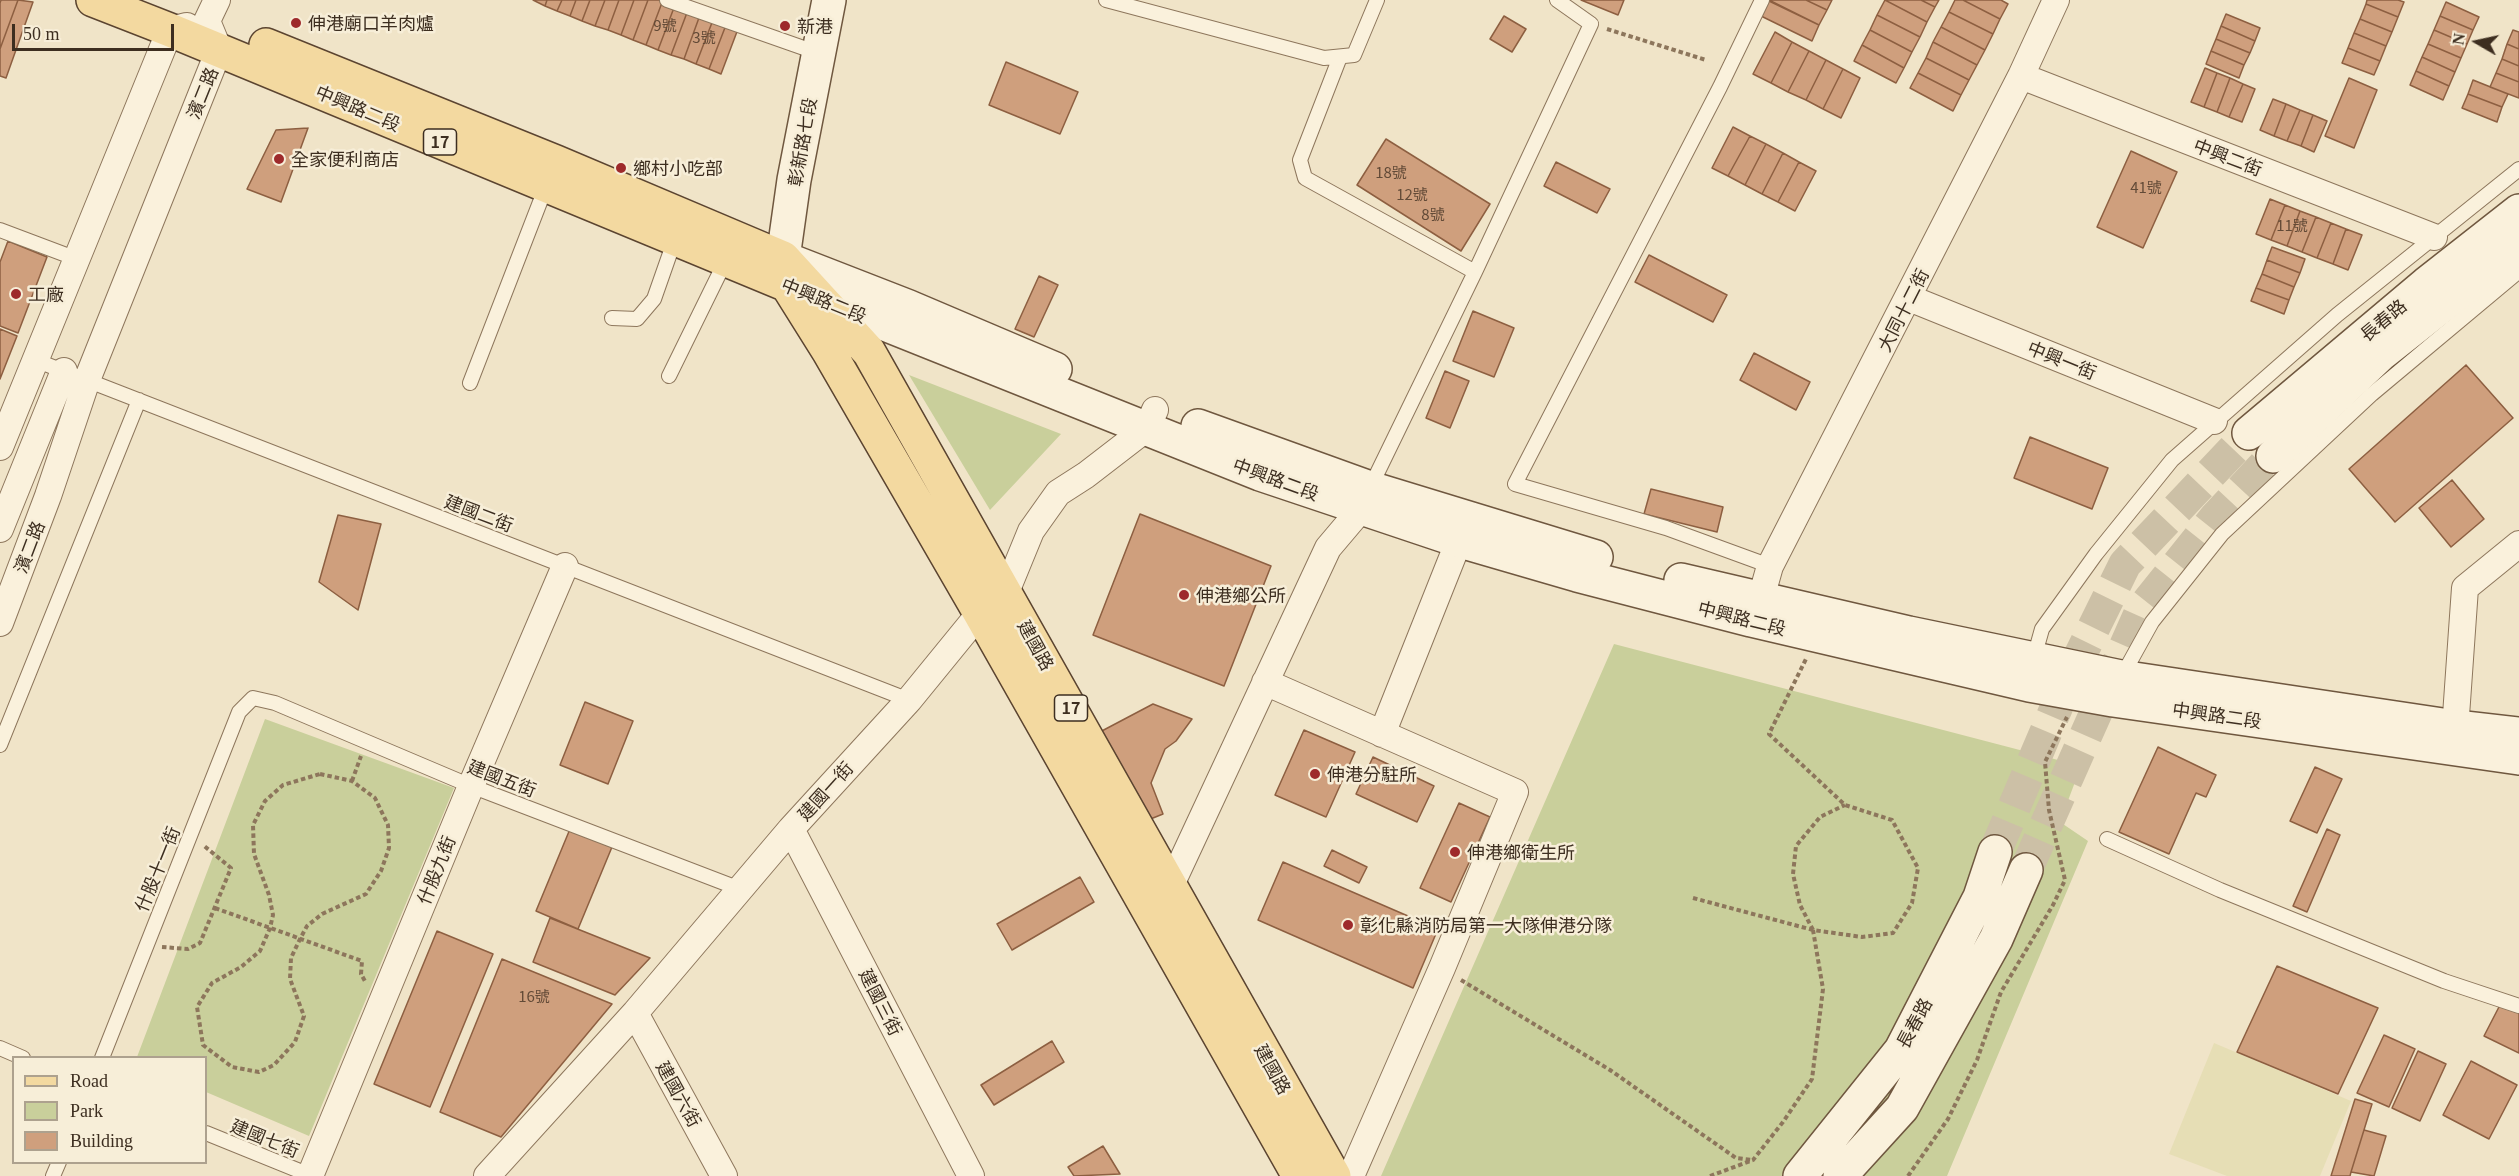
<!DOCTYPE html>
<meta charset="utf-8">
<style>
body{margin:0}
#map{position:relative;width:2519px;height:1176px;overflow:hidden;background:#f0e4c8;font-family:Georgia,serif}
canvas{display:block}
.legend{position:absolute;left:12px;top:1056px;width:195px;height:108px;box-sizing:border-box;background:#f7eed8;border:2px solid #ada18e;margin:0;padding:8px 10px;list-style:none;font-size:18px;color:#3d2e20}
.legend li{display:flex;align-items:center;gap:12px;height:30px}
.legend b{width:30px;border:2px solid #ada18e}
.north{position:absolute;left:2447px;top:12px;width:60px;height:60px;-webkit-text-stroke:4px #f7eed8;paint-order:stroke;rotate:279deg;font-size:16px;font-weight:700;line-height:24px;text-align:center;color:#3d2e20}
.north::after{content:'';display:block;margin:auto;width:21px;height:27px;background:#3d2e20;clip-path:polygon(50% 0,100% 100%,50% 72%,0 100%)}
.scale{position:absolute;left:12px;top:24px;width:162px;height:27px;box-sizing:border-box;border:3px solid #3d2e20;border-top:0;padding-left:8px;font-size:18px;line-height:21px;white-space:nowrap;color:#3d2e20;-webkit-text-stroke:4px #f7eed8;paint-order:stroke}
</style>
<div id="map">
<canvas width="2519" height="1176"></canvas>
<ul class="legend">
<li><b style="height:8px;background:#f3d9a0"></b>Road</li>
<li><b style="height:16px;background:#c9cf9b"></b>Park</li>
<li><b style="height:16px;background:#cf9f7d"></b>Building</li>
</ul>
<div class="north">N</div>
<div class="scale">50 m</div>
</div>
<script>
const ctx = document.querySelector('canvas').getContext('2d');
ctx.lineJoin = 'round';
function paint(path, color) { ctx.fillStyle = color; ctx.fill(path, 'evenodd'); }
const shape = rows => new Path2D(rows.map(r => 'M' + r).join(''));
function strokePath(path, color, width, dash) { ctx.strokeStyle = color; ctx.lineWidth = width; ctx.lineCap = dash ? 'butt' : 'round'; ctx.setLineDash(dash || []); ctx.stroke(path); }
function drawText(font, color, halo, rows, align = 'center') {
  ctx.font = font + ' Georgia,"Noto Sans TC",serif'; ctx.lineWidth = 5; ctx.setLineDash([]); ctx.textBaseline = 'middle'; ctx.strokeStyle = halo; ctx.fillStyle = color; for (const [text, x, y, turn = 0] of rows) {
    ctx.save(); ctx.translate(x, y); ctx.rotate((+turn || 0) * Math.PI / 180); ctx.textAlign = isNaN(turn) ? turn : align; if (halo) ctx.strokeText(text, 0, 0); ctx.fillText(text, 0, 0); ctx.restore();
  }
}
paint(shape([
 [2214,1043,2351,1101,2320,1176,2227,1176,2169,1154]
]), '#e6deb5');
paint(shape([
 [909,375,1061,434,990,510],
 [1614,644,2081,766,2060,822,2088,841,1947,1176,1381,1176],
 [265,719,454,788,309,1136,206,1092,206,1058,137,1057]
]), '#c9cf9b');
const building = shape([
 [1,0,18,0,0,49,0,3,1,0],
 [18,0,33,2,6,78,0,76,0,49,18,0],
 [533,0,547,0,545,6,533,0],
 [547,0,562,0,557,11,545,6,547,0],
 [562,0,576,0,570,16,557,11,562,0],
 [576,0,590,0,582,21,570,16,576,0],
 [590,0,605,0,595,26,582,21,590,0],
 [605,0,619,0,608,30,595,26,605,0],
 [619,0,634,0,621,35,608,30,619,0],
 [634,0,648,0,633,40,621,35,634,0],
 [648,0,663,0,646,45,633,40,648,0],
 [663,0,675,5,658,50,646,45,663,0],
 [1581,0,1624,0,1618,15,1581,0],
 [1769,0,1806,0,1827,10,1819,25,1769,0],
 [1806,0,1832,0,1827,10,1806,0],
 [1885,0,1921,0,1935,7,1927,22,1885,0],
 [1885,0,1927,22,1920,37,1877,15,1885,0],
 [1921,0,1939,0,1935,7,1921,0],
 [1955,0,1963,0,2000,19,1993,34,1949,12,1955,0],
 [1963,0,2001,0,2008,4,2000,19,1963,0],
 [2367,0,2398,0,2404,2,2398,17,2366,4,2367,0],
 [1769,1,1819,25,1812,41,1761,16,1769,1],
 [2446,2,2479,17,2473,30,2440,16,2446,2],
 [2366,4,2398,17,2392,32,2360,19,2366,4],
 [675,5,688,10,671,55,658,50,675,5],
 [688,10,700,15,684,59,671,55,688,10],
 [1949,12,1993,34,1985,50,1941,27,1949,12],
 [2226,14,2260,28,2255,41,2221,26,2226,14],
 [700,15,713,20,696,64,684,59,700,15],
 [1877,15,1920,37,1912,52,1870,30,1877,15],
 [1504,16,1526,29,1512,52,1490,39,1504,16],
 [2440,16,2473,30,2467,44,2434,30,2440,16],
 [2360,19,2392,32,2386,46,2354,33,2360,19],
 [713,20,726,25,709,69,696,64,713,20],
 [726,25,738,29,721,74,709,69,726,25],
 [2221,26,2255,41,2250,53,2216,39,2221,26],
 [1941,27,1985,50,1977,65,1933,42,1941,27],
 [1870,30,1912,52,1904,68,1862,45,1870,30],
 [2434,30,2467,44,2461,58,2428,44,2434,30],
 [2513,30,2519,32,2519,49,2507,44,2513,30],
 [1775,32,1792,42,1771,83,1753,74,1775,32],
 [2354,33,2386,46,2380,61,2348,48,2354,33],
 [2216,39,2250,53,2244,65,2211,51,2216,39],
 [1792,42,1809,51,1788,92,1771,83,1792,42],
 [1933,42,1977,65,1969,80,1926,58,1933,42],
 [2428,44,2461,58,2455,72,2422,57,2428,44],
 [2507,44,2519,49,2519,66,2502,59,2507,44],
 [1862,45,1904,68,1896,83,1854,61,1862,45],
 [2348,48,2380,61,2374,75,2342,63,2348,48],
 [1809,51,1826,60,1806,100,1788,92,1809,51],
 [2211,51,2244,65,2239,78,2206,64,2211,51],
 [2422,57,2455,72,2449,86,2416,71,2422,57],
 [1926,58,1969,80,1961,95,1918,73,1926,58],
 [2502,59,2519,66,2519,82,2496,73,2502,59],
 [1826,60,1843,69,1823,109,1806,100,1826,60],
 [1006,62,1078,92,1060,134,989,105,1006,62],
 [2205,68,2217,73,2204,107,2191,102,2205,68],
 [1843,69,1860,78,1841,118,1823,109,1843,69],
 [2416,71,2449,86,2443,100,2410,85,2416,71],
 [1918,73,1961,95,1953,111,1910,88,1918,73],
 [2217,73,2230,78,2217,112,2204,107,2217,73],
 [2496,73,2519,82,2519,98,2490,87,2496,73],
 [2230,78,2243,84,2229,117,2217,112,2230,78],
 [2349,78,2377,90,2354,148,2325,136,2349,78],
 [2473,80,2508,94,2502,107,2468,94,2473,80],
 [2243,84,2255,89,2242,122,2229,117,2243,84],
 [2468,94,2502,107,2497,122,2462,108,2468,94],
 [2273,99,2286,104,2274,136,2260,130,2273,99],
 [2286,104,2300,110,2287,141,2274,136,2286,104],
 [2300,110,2313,115,2301,146,2287,141,2300,110],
 [2313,115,2327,121,2314,152,2301,146,2313,115],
 [1733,127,1750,136,1728,176,1712,168,1733,127],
 [308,128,281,202,247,189,276,130,308,128],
 [1750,136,1766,144,1745,185,1728,176,1750,136],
 [1386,139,1490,204,1461,251,1357,185,1386,139],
 [1766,144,1783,153,1762,194,1745,185,1766,144],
 [2131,151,2177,172,2143,248,2097,227,2131,151],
 [1783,153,1799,162,1778,202,1762,194,1783,153],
 [1556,162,1610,189,1597,213,1544,186,1556,162],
 [1799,162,1816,171,1795,211,1778,202,1799,162],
 [2270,199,2285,205,2271,240,2256,234,2270,199],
 [2285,205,2300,211,2287,246,2271,240,2285,205],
 [2300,211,2316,217,2302,252,2287,246,2300,211],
 [2316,217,2331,223,2317,258,2302,252,2316,217],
 [2331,223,2346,229,2333,264,2317,258,2331,223],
 [2346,229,2362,235,2348,270,2333,264,2346,229],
 [8,241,47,257,18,333,0,326,0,262,8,241],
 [2272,247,2305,259,2300,273,2267,260,2272,247],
 [1649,255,1727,295,1713,322,1635,282,1649,255],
 [2267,260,2300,273,2294,287,2262,274,2267,260],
 [2262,274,2294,287,2289,300,2256,288,2262,274],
 [1039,276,1058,285,1034,337,1015,329,1039,276],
 [2256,288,2289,300,2284,314,2251,301,2256,288],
 [1473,311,1514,328,1494,377,1453,361,1473,311],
 [0,329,17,336,0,379,0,329],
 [1754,353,1810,382,1796,410,1740,380,1754,353],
 [2466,365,2513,418,2395,522,2349,469,2466,365],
 [1445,371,1469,381,1450,428,1426,418,1445,371],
 [2030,437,2108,468,2092,509,2014,478,2030,437],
 [2452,480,2484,519,2451,547,2419,508,2452,480],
 [1651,489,1723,507,1717,532,1644,514,1651,489],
 [1140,514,1271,566,1224,686,1093,635,1140,514],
 [338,515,381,524,358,610,319,582,338,515],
 [585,702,633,721,608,784,560,765,585,702],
 [1153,704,1192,719,1176,741,1165,749,1151,783,1163,814,1148,820,1098,733,1153,704],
 [1304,730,1355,752,1326,817,1275,795,1304,730],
 [2158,747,2216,775,2206,797,2196,793,2169,854,2119,832,2158,747],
 [1373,757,1434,786,1417,822,1356,794,1373,757],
 [2315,767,2342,779,2317,833,2290,821,2315,767],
 [1459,803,1490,817,1451,902,1420,888,1459,803],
 [570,829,612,847,578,929,536,911,570,829],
 [2327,829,2340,835,2307,912,2293,906,2327,829],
 [1332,850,1367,867,1359,883,1324,866,1332,850],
 [1283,862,1438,929,1413,988,1258,920,1283,862],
 [1080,877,1094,902,1012,950,997,924,1080,877],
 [550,918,650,958,615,995,533,962,550,918],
 [437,931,493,954,430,1107,374,1084,437,931],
 [502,959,612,1004,501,1137,440,1112,502,959],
 [2277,966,2378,1008,2338,1094,2237,1052,2277,966],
 [2501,1003,2519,1012,2519,1053,2484,1036,2501,1003],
 [2384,1035,2415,1049,2389,1107,2357,1093,2384,1035],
 [1052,1041,1064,1062,994,1105,981,1085,1052,1041],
 [2418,1051,2446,1064,2420,1121,2392,1108,2418,1051],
 [2471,1061,2517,1085,2489,1139,2443,1115,2471,1061],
 [2355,1099,2372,1104,2351,1172,2350,1176,2331,1176,2355,1099],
 [2364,1130,2386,1136,2374,1176,2351,1172,2364,1130],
 [1103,1146,1120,1174,1074,1176,1068,1167,1103,1146]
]);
paint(building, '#cf9f7d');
strokePath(building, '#8d5f41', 1.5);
strokePath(shape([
 [1995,852,2068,680,2125,564,2249,433],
 [2026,870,2142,609,2215,518,2273,456]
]), '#ccc0a6', 33, [33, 16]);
const lane = shape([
 [667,0,818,53],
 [1106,0,1324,58,1354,55,1377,0],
 [1762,0,1720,87,1515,484,1666,528,1770,566],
 [1340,57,1300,160,1305,178,1475,272],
 [0,230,77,259],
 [612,318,637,319,654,299,675,239],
 [35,360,909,700],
 [669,376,726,260],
 [470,383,547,184],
 [1370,488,1475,272,1591,24,1557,0],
 [2033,661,2042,629,2096,554,2172,460,2337,315,2519,169],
 [2121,678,2152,622,2222,534,2372,394,2519,271],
 [0,745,139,400],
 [2107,839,2220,890,2444,981,2519,1006],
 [0,1048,23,1058],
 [102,1058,239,712,253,698,275,703,471,786,740,889],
 [206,1133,312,1176],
 [53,1176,59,1162]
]);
const street = shape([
 [207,21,217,0],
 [2021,76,2434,237],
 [1909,298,2214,421],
 [0,447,170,30,187,26],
 [0,529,64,371],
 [1753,615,1761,598,1770,566,2021,76,2056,0],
 [0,623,48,496,87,380,219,50,207,21],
 [1265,682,1515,792,1442,968,1351,1176],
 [1382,734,1466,523],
 [2454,744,2465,588,2519,544],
 [791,829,971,1176],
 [1170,887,1328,548,1361,509,1369,492],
 [635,1013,724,1176],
 [310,1176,471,786,565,566],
 [487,1176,635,1013,791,829,909,700,980,613,1006,592,1031,531,1058,493,1086,475,1147,428,1155,410]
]);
const secondary = shape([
 [829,0,794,180,783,258,787,285,1260,474,1460,541,1577,575,1751,620,2029,685,2113,700,2519,758],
 [783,258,909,307,1055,369],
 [1198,426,1370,488,1596,557],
 [2249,433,2426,284,2519,211],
 [2273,456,2381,354,2519,245],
 [1681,580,1909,633,2121,677,2456,727,2519,734],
 [1800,1176,1901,1050,1980,897,1995,852],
 [1840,1176,1902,1108,1996,939,2026,870]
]);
const primary = shape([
 [93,0,170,30,787,285,829,352,980,613,1299,1176],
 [266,45,556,162,783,258,869,352,1334,1176]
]);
strokePath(lane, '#8d765c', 16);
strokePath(street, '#8d765c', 28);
strokePath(secondary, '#6f573f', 36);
strokePath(primary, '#5b4430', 36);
strokePath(shape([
 [1607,29,1706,60],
 [320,774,352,781,375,798,388,825,389,848,381,871,366,894,322,914,307,926,300,939,291,958,290,979,304,1016,295,1042,274,1065,259,1072,232,1067,203,1045,197,1007,212,983,241,967,260,951,270,928,273,915,269,895,254,854,253,825,265,801,283,785,320,774],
 [352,781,361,756],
 [1693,898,1813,930],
 [215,908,362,961,361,974,366,983],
 [1813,930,1800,905,1793,874,1796,846,1820,817,1845,805],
 [162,947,188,949,200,943,231,868,203,845],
 [1461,980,1610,1070,1736,1158,1752,1160],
 [1710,1176,1753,1160,1783,1122,1812,1079,1823,989,1813,930,1862,937,1893,933,1912,903,1918,868,1892,820,1845,805,1769,734,1806,659],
 [1908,1176,1948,1119,1977,1060,2001,992,2053,905,2065,880,2049,810,2045,762,2067,717]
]), '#8d765c', 4, [4.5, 3]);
strokePath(lane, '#faf1dc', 14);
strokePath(street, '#faf1dc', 26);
strokePath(secondary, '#faf1dc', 33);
strokePath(primary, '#f3d9a0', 33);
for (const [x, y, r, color] of [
 [296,23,6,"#9e2a2b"],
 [785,26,6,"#9e2a2b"],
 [279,159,6,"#9e2a2b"],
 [621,168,6,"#9e2a2b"],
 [16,294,6,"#9e2a2b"],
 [1184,595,6,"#9e2a2b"],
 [1315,774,6,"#9e2a2b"],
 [1455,852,6,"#9e2a2b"],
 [1348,925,6,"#9e2a2b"]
]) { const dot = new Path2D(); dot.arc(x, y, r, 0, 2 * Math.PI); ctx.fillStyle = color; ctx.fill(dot); strokePath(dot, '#f7eed8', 2); }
drawText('15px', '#624a37', null, [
 ["9號",665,25],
 ["3號",704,37],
 ["18號",1391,172],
 ["41號",2146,187],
 ["12號",1412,194],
 ["8號",1433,214],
 ["11號",2292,225],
 ["16號",534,996]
]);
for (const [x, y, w] of [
 [440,142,33],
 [1071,708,33]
]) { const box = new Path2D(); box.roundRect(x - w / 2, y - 13, w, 26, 4.5); ctx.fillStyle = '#f7eed8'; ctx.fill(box); strokePath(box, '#3d2e20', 1.5); }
drawText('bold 16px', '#3d2e20', null, [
 ["17",440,142],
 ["17",1071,708]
]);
drawText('18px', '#3d2e20', '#f7eed8', [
 ["伸港廟口羊肉爐",308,23],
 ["新港",797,26],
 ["全家便利商店",291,159],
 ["鄉村小吃部",633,168],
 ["工廠",28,294],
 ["伸港鄉公所",1196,595],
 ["伸港分駐所",1327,774],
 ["伸港鄉衛生所",1467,852],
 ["彰化縣消防局第一大隊伸港分隊",1360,925]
], 'left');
drawText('18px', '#3d2e20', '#f7eed8', [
 ["濱二路",202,93,-68],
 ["中興路二段",358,108,23],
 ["彰新路七段",802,142,-80],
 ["中興二街",2228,157,21],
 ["中興路二段",824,300,22],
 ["大同十二街",1903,310,-63],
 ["長春路",2383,320,-40],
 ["中興一街",2062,360,22],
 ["中興路二段",1276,479,20],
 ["建國二街",479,513,21],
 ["濱二路",29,547,-69],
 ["中興路二段",1742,618,14],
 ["建國路",1036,645,61],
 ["中興路二段",2217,715,8],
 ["建國五街",502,778,21],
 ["建國一街",825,791,-48],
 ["什股十一街",157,869,-68],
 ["什股九街",436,870,-68],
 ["建國三街",881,1002,63],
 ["長春路",1914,1023,-62],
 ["建國路",1273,1069,61],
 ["建國六街",679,1094,61],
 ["建國七街",265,1138,22]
]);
</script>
